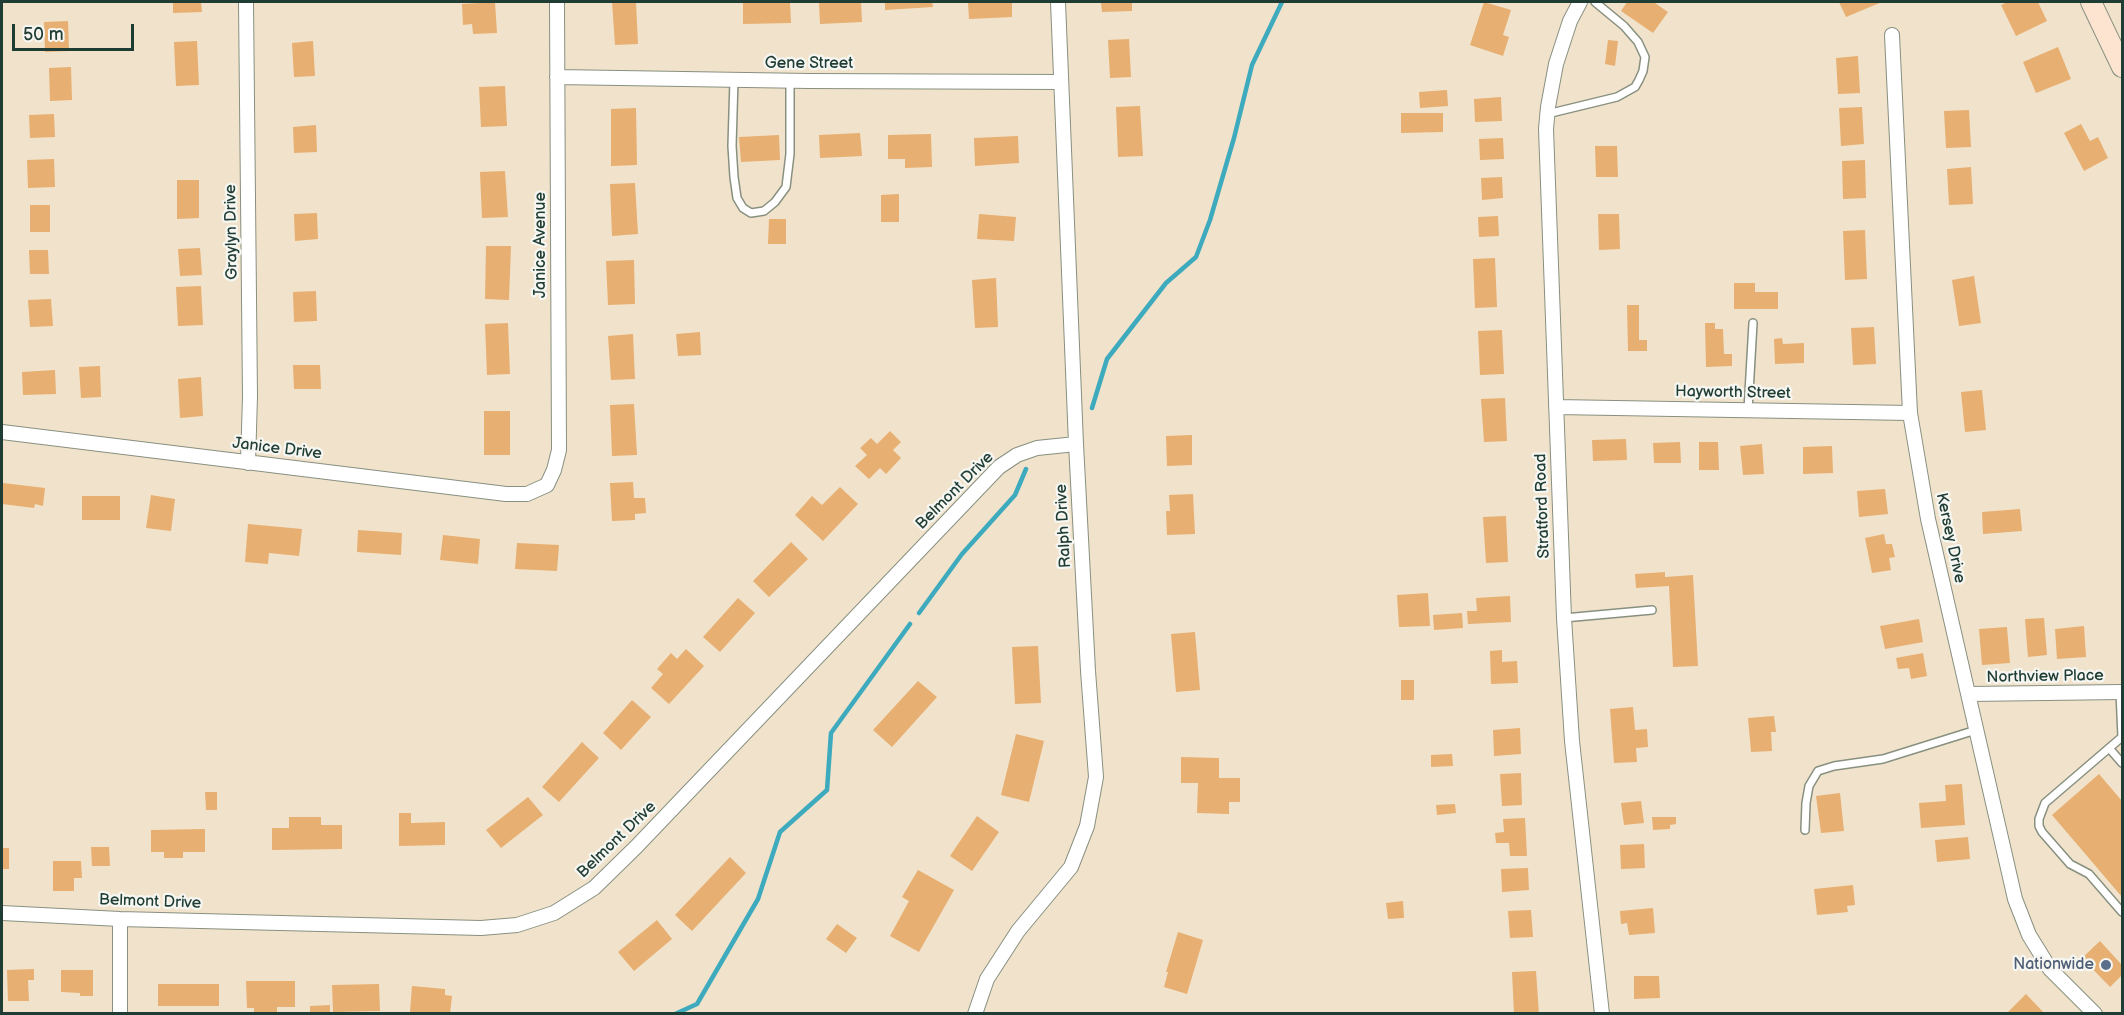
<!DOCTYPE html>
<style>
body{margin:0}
#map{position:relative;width:2124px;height:1015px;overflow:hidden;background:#f1e3cb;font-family:"Balsamiq Sans",sans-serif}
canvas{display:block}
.frame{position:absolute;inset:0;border:3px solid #1f3d34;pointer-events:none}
.scale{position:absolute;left:12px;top:24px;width:122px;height:27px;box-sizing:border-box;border:3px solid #1f3d34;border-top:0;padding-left:8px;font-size:18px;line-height:21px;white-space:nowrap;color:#1f3d34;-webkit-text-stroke:4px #f6f6f2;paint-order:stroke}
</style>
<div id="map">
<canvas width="2124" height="1015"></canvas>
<div class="frame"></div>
<div class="scale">50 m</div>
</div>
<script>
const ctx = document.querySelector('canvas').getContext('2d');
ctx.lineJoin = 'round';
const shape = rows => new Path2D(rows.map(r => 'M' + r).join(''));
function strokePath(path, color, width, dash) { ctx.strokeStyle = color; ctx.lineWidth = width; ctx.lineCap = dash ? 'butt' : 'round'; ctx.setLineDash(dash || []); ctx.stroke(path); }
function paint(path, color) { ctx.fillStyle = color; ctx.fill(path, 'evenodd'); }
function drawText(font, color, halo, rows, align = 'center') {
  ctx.font = font + ' "Balsamiq Sans",sans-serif'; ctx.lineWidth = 4.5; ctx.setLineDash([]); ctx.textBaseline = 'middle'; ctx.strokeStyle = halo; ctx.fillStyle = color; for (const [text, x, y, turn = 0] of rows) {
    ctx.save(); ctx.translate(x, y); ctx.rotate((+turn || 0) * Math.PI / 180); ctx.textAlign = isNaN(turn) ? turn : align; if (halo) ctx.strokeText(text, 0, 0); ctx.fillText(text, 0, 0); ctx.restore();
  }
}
strokePath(shape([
 [1092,408,1107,359,1166,283,1196,257,1210,220,1234,138,1252,65,1282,2],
 [919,613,962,554,1015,495,1026,469],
 [675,1014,697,1004,758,899,780,832,827,790,831,733,910,624]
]), '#3eaabd', 4.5);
paint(shape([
 [173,2,201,2,202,12,173,13],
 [495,2,497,33,473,34,472,24,463,25,462,4],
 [612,2,636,2,638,44,615,45],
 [743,2,790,2,791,23,743,24],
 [819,2,861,2,862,22,820,24],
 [885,2,932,2,933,7,885,10],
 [968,2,1012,3,1012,17,969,19],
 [1101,2,1132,2,1132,11,1102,12],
 [1484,2,1511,10,1503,35,1509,37,1503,56,1470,45],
 [1627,2,1656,2,1655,3,1668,12,1653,33,1621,11],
 [1839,2,1882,2,1846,17],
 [2008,2,2038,2,2047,21,2016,36,2001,5],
 [68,21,69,51,45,52,44,22],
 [1129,39,1131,77,1110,78,1108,40],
 [1608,40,1618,41,1615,66,1605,64],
 [197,41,199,85,176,86,174,42],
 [313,41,315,76,294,77,292,43],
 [2058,47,2071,79,2036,93,2023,62],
 [1858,56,1860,93,1838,94,1836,58],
 [71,67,72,100,50,101,49,68],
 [505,86,507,126,481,127,479,87],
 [1447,90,1448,106,1420,108,1419,92],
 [1501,97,1502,121,1475,122,1474,99],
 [1140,106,1143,156,1118,157,1116,107],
 [1862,107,1864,144,1841,146,1839,108],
 [636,108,637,165,611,166,611,109],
 [1969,110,1971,147,1946,148,1944,111],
 [1401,113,1443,113,1443,132,1401,133],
 [54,114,55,137,30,138,29,115],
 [2081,124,2090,141,2098,137,2108,158,2084,171,2064,133],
 [316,125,317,152,294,153,293,127],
 [860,133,862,156,820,158,819,135],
 [931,134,932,167,905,168,905,159,888,159,888,135],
 [779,135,780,160,741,162,739,137],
 [1018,136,1019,163,975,166,974,138],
 [1503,138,1504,159,1480,160,1479,139],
 [1595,146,1617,146,1618,177,1596,177],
 [54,159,55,187,28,188,27,160],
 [1865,160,1866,198,1843,199,1842,161],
 [1971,167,1973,204,1949,205,1947,169],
 [505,171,508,217,482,218,480,172],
 [1502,177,1503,198,1482,200,1481,178],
 [177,180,199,180,199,218,177,219],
 [635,183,638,234,612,236,610,184],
 [899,194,899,222,881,222,881,195],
 [30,205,50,205,50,232,30,232],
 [317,213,318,239,295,241,294,214],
 [979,214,1016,217,1014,241,977,239],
 [1598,214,1619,214,1620,249,1599,250],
 [1498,216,1499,236,1479,237,1478,217],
 [769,219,786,219,786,244,768,244],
 [1865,230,1867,279,1845,280,1843,231],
 [486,246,511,246,509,300,485,299],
 [200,248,202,275,180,276,178,249],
 [29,250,48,250,49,274,30,274],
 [1495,258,1497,307,1475,308,1473,259],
 [634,260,635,304,608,305,606,261],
 [1974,276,1981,323,1959,326,1952,280],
 [996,278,998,327,975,328,972,280],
 [1734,283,1755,283,1755,292,1778,292,1778,309,1734,309],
 [201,286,203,325,178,326,176,287],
 [316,291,317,321,294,322,293,292],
 [51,299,53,326,30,327,28,300],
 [1627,305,1639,305,1639,340,1647,340,1647,351,1628,351],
 [508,323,510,374,487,375,485,324],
 [1705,323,1715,323,1715,329,1723,329,1724,354,1732,354,1732,366,1706,367],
 [1874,327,1876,364,1853,365,1851,328],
 [1502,330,1504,374,1480,375,1478,331],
 [700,332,701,355,678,356,676,334],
 [633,334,635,379,611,380,608,336],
 [1782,338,1783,344,1804,343,1804,363,1775,364,1774,339],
 [293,365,320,365,321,389,294,389],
 [100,366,101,397,81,398,79,367],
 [55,370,56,394,23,395,22,372],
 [201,377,203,416,180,418,178,379],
 [1982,390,1986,430,1965,432,1961,392],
 [1505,398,1507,441,1484,442,1481,399],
 [634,404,637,455,612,456,610,405],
 [484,411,510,411,510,455,484,455],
 [890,431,901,442,893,450,901,458,886,474,880,468,869,479,855,466,867,455,860,448,871,438,877,444],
 [1192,435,1192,465,1167,466,1166,436],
 [1626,439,1627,460,1593,461,1592,440],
 [1680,442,1681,463,1654,463,1653,443],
 [1699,442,1718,442,1719,470,1699,470],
 [1762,444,1764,474,1743,475,1740,446],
 [1832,446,1833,473,1803,474,1803,447],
 [633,482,634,498,645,498,646,513,635,514,635,520,612,521,610,483],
 [3,483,45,488,43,506,35,504,34,508,2,504],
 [840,487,858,504,823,541,795,515,812,496,822,505],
 [1885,489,1888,514,1859,517,1857,491],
 [1193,494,1195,534,1167,535,1166,511,1170,511,1169,495],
 [151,495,175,499,171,531,146,528],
 [82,496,120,496,120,520,82,520],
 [2020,509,2022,531,1983,534,1982,512],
 [1506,516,1508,562,1486,563,1483,517],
 [248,524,302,529,299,556,269,553,268,564,245,562],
 [358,530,402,533,401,555,357,552],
 [1884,534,1886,544,1892,544,1895,557,1889,558,1891,570,1872,573,1865,538],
 [443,535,480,539,478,564,440,560],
 [791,542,808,559,769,597,753,581],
 [517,543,559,545,557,571,515,569],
 [1665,572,1665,577,1693,575,1698,666,1673,667,1669,586,1636,588,1635,574],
 [1428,593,1430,626,1399,627,1397,595],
 [1510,596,1511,622,1468,624,1467,611,1477,611,1476,598],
 [738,598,755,613,720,652,703,637],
 [1462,613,1463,628,1434,630,1433,615],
 [2044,618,2047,655,2028,657,2025,619],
 [1919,619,1923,642,1885,649,1880,626],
 [2084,626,2086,657,2057,659,2055,629],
 [2007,627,2010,663,1982,665,1979,629],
 [1195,632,1200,690,1176,692,1171,634],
 [1038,646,1041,703,1015,704,1012,647],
 [686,649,704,666,669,704,651,688,663,674,657,669,671,653,677,659],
 [1502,650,1502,662,1517,661,1518,683,1491,684,1490,651],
 [1923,653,1927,676,1911,679,1909,668,1898,669,1896,658],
 [1401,680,1414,680,1414,700,1401,700],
 [918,681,937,697,892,747,873,730],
 [632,700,651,717,621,750,603,733],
 [1633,707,1635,730,1647,729,1648,747,1636,748,1637,762,1614,763,1610,709],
 [1774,716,1776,732,1771,732,1772,751,1751,752,1748,718],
 [1520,728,1521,754,1494,756,1493,730],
 [1016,734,1044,741,1029,802,1001,795],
 [582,742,599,758,559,802,542,787],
 [1452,754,1453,766,1431,767,1431,755],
 [1181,757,1219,758,1219,778,1240,778,1240,802,1229,802,1229,814,1197,813,1198,783,1181,783],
 [1521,773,1522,805,1502,806,1500,774],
 [2099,774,2122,801,2122,897,2052,815],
 [1962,784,1965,825,1921,828,1919,803,1946,801,1945,785],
 [205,792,217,792,217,810,206,810],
 [1840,793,1844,831,1821,833,1816,796],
 [528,797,543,815,501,848,486,830],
 [1641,801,1644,823,1624,825,1621,803],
 [1455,804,1456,813,1437,815,1436,805],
 [399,813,411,813,411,823,445,822,445,845,399,846],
 [977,816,999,832,972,871,950,856],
 [289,817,321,817,321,825,342,825,342,849,272,850,272,828,289,828],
 [1652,817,1676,817,1676,824,1670,825,1670,829,1653,830],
 [1525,818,1527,856,1510,856,1509,843,1496,843,1495,833,1504,832,1503,819],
 [205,829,205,852,183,852,183,858,164,858,164,852,151,852,151,830],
 [1968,837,1970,859,1937,862,1935,840],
 [1644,844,1645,868,1621,869,1620,845],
 [91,847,109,847,110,866,92,866],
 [2,848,9,848,9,869,2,869],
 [730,857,746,873,692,931,675,915],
 [53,861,81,861,82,878,74,878,74,891,53,891],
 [1528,868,1529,890,1502,892,1501,869],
 [918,870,954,890,919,952,890,936,909,901,902,897],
 [1853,885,1855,905,1847,906,1848,912,1817,915,1814,889],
 [1403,901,1404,918,1388,919,1386,903],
 [1653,908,1655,933,1629,935,1627,923,1621,924,1620,911],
 [1531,910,1533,937,1510,938,1508,911],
 [657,920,672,939,634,971,618,952],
 [837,924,857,938,846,953,826,939],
 [1178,932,1203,940,1187,994,1164,987,1168,972,1166,972],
 [2100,941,2122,965,2122,975,2110,987,2082,958],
 [34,969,34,980,28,980,29,1001,8,1001,7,970],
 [61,970,93,970,93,996,80,996,80,993,61,992],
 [1536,971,1539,1014,1514,1014,1512,972],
 [1634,976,1659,976,1660,998,1634,999],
 [246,981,295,981,295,1007,277,1007,277,1014,254,1014,254,1008,247,1008],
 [158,984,219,984,219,1006,158,1006],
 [379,984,380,1011,333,1012,332,985],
 [412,986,445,989,445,995,452,996,450,1014,410,1012],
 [2026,994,2045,1014,2006,1014],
 [330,1005,330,1014,310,1014,310,1006]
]), '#e7af71');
const service = shape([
 [734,80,732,146,734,177,737,198,743,208,751,213,764,211,775,202,786,187,790,154,790,81],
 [1547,114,1617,97,1635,87,1639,80,1643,71,1645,57,1638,42,1624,26,1595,2],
 [1748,410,1753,323],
 [1564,618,1652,610],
 [2120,692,2122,737],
 [2122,737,2045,803,2039,819,2039,826,2042,832,2070,864,2089,874,2122,912],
 [2109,748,2122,763],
 [1805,830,1806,803,1809,786,1818,771,1834,766,1883,759,1976,730]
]);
const minor = shape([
 [246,2,250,396,248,463],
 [1580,2,1570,21,1556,64,1548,107,1546,129,1564,618,1572,741,1602,1014],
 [1892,35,1910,413,1928,519,2015,899,2029,935,2050,969,2095,1014],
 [557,77,809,81,1061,82],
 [1556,407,1910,413],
 [2,432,506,494,527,494,547,485,554,470,559,450,557,2],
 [1969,694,2122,692],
 [2,913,120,919,481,928,517,925,554,913,594,888,636,847,999,467,1017,455,1037,448,1076,444],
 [120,1014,120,919],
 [975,1014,987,979,1018,931,1071,867,1087,826,1096,777,1088,671,1076,444,1058,2]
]);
const secondary = shape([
 [2091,2,2122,67]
]);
strokePath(service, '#889080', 10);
strokePath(minor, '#889080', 16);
strokePath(secondary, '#889080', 22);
strokePath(service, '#fff', 7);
strokePath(minor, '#fff', 14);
strokePath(secondary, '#fde4d1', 20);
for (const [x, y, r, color] of [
 [2106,965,6,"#5c6f8a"]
]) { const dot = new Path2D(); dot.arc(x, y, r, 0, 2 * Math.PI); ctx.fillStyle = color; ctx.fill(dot); strokePath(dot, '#f6f6f2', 2); }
drawText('16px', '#1f3d34', '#f6f6f2', [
 ["Gene Street",809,64],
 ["Graylyn Drive",232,232,-91],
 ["Janice Avenue",541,245,-90],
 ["Hayworth Street",1733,393,1],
 ["Janice Drive",277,449,7],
 ["Belmont Drive",955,491,-45],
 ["Stratford Road",1543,506,-92],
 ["Ralph Drive",1064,526,-93],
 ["Kersey Drive",1950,538,78],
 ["Northview Place",2045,677,-1],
 ["Belmont Drive",617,840,-44],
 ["Belmont Drive",150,902,2]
]);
drawText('16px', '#4e5e75', '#f6f6f2', [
 ["Nationwide",2094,965]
], 'right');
</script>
